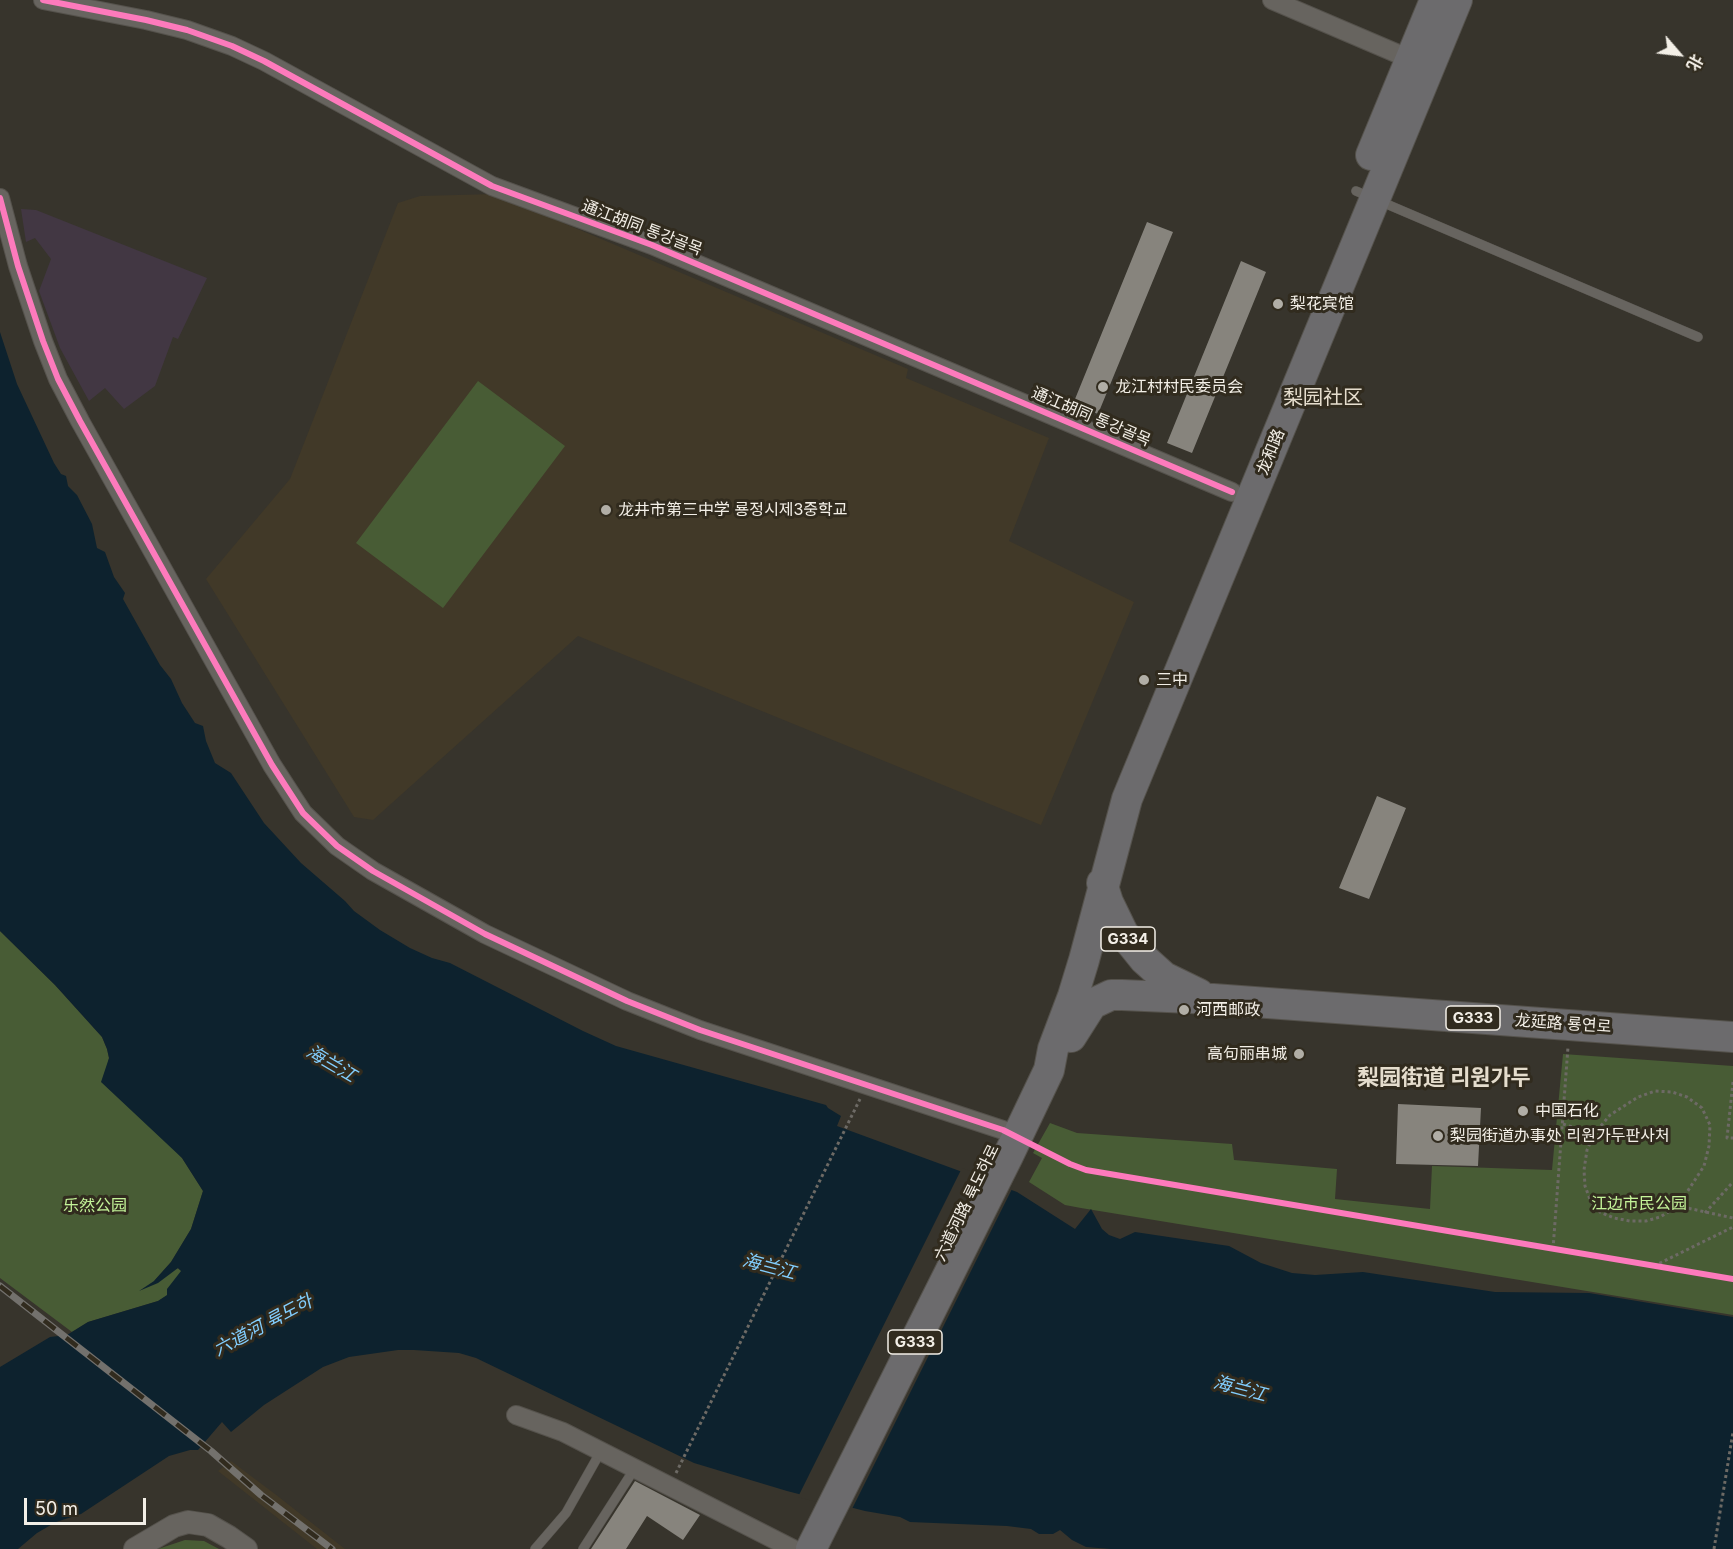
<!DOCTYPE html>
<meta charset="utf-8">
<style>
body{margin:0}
#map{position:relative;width:1733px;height:1549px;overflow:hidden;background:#37342c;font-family:Inter,"Noto Sans SC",sans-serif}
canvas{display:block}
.north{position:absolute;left:1649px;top:24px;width:60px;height:60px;-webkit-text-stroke:4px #312b1e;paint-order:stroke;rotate:118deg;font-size:16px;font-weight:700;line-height:24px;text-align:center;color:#f3efe7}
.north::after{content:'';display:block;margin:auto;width:21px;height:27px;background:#f3efe7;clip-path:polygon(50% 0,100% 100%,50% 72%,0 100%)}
.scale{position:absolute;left:24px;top:1498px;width:122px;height:27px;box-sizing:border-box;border:3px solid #f3efe7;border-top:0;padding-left:8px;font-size:18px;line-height:21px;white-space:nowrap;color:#f3efe7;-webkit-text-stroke:4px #312b1e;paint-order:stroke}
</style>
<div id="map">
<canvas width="1733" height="1549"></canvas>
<div class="north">北</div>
<div class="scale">50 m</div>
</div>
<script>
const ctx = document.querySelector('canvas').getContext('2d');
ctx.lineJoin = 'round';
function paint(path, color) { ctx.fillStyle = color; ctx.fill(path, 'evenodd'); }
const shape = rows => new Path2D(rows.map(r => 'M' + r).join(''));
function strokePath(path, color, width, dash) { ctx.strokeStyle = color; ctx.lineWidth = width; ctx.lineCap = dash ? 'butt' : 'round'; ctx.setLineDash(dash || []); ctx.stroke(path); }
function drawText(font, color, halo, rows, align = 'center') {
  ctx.font = font + ' Inter,"Noto Sans SC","Noto Sans KR",sans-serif'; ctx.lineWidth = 6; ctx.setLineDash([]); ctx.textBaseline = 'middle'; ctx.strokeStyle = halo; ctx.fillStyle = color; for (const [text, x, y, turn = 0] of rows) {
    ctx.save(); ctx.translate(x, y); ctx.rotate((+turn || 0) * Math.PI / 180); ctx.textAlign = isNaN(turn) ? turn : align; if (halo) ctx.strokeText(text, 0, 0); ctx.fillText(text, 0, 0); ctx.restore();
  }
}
paint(shape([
 [21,209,36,210,207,278,178,339,173,337,155,386,124,409,105,388,89,401,60,348,39,291,51,259,35,238,26,242]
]), '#423743');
paint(shape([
 [495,194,908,369,906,378,1049,438,1009,541,1134,602,1041,825,578,636,373,820,354,817,206,579,290,479,398,203,420,196],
 [231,1461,275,1494,345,1549,317,1549,218,1471]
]), '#413928');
paint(shape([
 [478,381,565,446,443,608,356,543],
 [0,931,55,985,102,1037,107,1049,109,1058,108,1064,172,1147,182,1158,203,1191,191,1229,171,1262,154,1281,168,1274,177,1268,182,1271,168,1295,158,1301,88,1322,72,1332,0,1278],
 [1563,1054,1733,1066,1733,1315,1081,1208,1065,1205,1029,1182,1042,1158,1033,1153,1050,1123,1077,1133,1232,1144,1234,1160,1337,1169,1335,1199,1430,1209,1432,1166,1552,1170],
 [185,1540,204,1541,219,1549,158,1549]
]), '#485c35');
paint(shape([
 [0,332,17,384,54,463,61,474,66,476,68,486,77,495,92,524,97,548,105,552,114,577,125,593,123,599,160,665,171,679,182,703,195,723,203,726,206,741,215,763,231,773,264,823,301,863,345,901,354,911,380,930,410,948,432,958,450,963,583,1031,616,1046,826,1105,828,1108,841,1116,837,1126,1017,1192,1075,1229,1091,1209,1102,1229,1109,1235,1120,1239,1135,1232,1229,1246,1261,1263,1292,1273,1315,1275,1363,1272,1495,1292,1589,1293,1733,1317,1733,1549,1111,1549,1086,1547,1072,1540,1060,1530,1053,1534,1039,1534,1031,1529,1007,1526,910,1522,900,1517,865,1511,787,1491,694,1463,476,1358,459,1353,414,1350,398,1350,349,1357,323,1367,264,1405,231,1432,222,1422,198,1450,190,1450,169,1456,81,1514,56,1522,37,1533,18,1549,0,1549,0,1367,50,1337,67,1335,88,1322,158,1301,167,1295,167,1289,181,1271,178,1268,158,1283,139,1291,154,1281,171,1262,191,1229,203,1191,182,1158,101,1082,109,1058,107,1049,102,1037,55,985,0,931]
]), '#0d222e');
paint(shape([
 [962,1168,1013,1187,851,1511,798,1497]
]), '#37342c');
paint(shape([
 [1147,222,1173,232,1098,414,1073,404],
 [1241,261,1266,272,1192,453,1167,443],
 [1377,796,1406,808,1369,899,1339,888],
 [1398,1104,1481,1108,1478,1166,1396,1164],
 [635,1481,700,1515,683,1540,647,1516,626,1549,591,1549]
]), '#87847d');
const service = shape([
 [1356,191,1698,337],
 [535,1549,566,1513,601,1451],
 [583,1549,635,1468]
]);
const minor = shape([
 [43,0,146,20,187,30,232,46,264,61,492,186,652,245,1232,492],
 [1272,0,1410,59],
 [0,198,18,266,43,341,58,379,80,421,272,765,303,813,337,846,373,871,485,934,627,1001,700,1030,1003,1130,1017,1137],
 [516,1415,563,1432,793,1549]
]);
const tertiary = shape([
 [135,1549,174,1526,188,1522,208,1525,229,1537,246,1549]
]);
const trunk = shape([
 [1371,155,1435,0],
 [1102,883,1108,902,1123,933,1144,959,1164,977,1199,994],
 [1071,1037,1092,1004,1111,995,1122,995,1213,999,1733,1037],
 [811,1549,1008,1156,1049,1070,1053,1049,1073,996,1084,960,1127,799,1457,0]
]);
strokePath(service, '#55524c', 10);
strokePath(minor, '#55524c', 20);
strokePath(tertiary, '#55524c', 24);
strokePath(trunk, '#55524c', 32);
strokePath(shape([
 [1733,1082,1727,1138,1733,1138],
 [1563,1124,1594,1134],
 [1678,1206,1704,1166,1709,1146,1710,1125,1702,1108,1687,1097,1672,1092,1655,1091,1638,1097,1610,1115,1594,1134,1587,1150,1584,1170,1585,1186,1591,1202,1600,1212,1614,1218,1630,1221,1646,1221,1660,1217,1678,1206,1733,1218],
 [1705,1213,1733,1182],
 [1553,1249,1568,1047],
 [1654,1266,1733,1227],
 [676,1473,860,1099],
 [1714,1549,1733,1432]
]), '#6d6a65', 3, [3, 3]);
strokePath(service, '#67645f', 9);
strokePath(minor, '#67645f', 18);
strokePath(tertiary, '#67645f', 22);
strokePath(trunk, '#6c6b6d', 30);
const rail = shape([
 [0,1286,211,1451,261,1495,332,1549]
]);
strokePath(rail, '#73716d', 7);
strokePath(rail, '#312b1e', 4.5, [14]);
strokePath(shape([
 [43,0,146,20,187,30,232,46,264,61,492,186,652,245,1232,492],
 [0,198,18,266,43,341,58,379,80,421,272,765,303,813,337,846,373,871,485,934,627,1001,700,1030,1003,1130,1070,1164,1086,1170,1733,1279]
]), '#fd7abc', 6);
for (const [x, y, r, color] of [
 [1278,304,6,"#b1aea6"],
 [1103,387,6,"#b1aea6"],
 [606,510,6,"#b1aea6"],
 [1144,680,6,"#b1aea6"],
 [1184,1010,6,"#b1aea6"],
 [1299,1054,6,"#b1aea6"],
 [1523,1111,6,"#b1aea6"],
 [1438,1136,6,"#b1aea6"]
]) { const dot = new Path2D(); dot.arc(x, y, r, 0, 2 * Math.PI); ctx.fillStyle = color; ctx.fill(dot); strokePath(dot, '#312b1e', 2); }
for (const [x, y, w] of [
 [1128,939,54],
 [1473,1018,54],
 [915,1342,54]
]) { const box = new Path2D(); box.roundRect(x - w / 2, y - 12, w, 24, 4.5); ctx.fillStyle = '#312b1e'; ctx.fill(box); strokePath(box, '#f3efe7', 1.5); }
drawText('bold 15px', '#f3efe7', null, [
 ["G334",1128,939],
 ["G333",1473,1018],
 ["G333",915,1342]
]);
drawText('16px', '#f3efe7', '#312b1e', [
 ["通江胡同 통강골목",642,228,21],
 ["通江胡同 통강골목",1091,417,23],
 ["龙和路",1271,452,-68],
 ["龙延路 룡연로",1563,1024,4],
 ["六道河路 륙도하로",967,1203,-64]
]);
drawText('16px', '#f3efe7', '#312b1e', [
 ["梨花宾馆",1290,304],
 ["龙江村村民委员会",1115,387],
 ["龙井市第三中学 룡정시제3중학교",618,510],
 ["三中",1156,680],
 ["河西邮政",1196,1010],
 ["高句丽串城",1287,1054,"right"],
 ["中国石化",1535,1111],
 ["梨园街道办事处 리원가두판사처",1450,1136]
], 'left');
drawText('16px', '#c4f499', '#312b1e', [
 ["江边市民公园",1639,1204],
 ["乐然公园",95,1206]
]);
drawText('italic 18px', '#82cefe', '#312b1e', [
 ["海兰江",331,1064,31],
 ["海兰江",769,1267,15],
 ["六道河 륙도하",263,1326,-28],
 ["海兰江",1240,1389,15]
]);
drawText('20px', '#e5ddcd', '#312b1e', [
 ["梨园社区",1323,398]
]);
drawText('bold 22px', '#e5ddcd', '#312b1e', [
 ["梨园街道 리원가두",1444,1078]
]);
</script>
